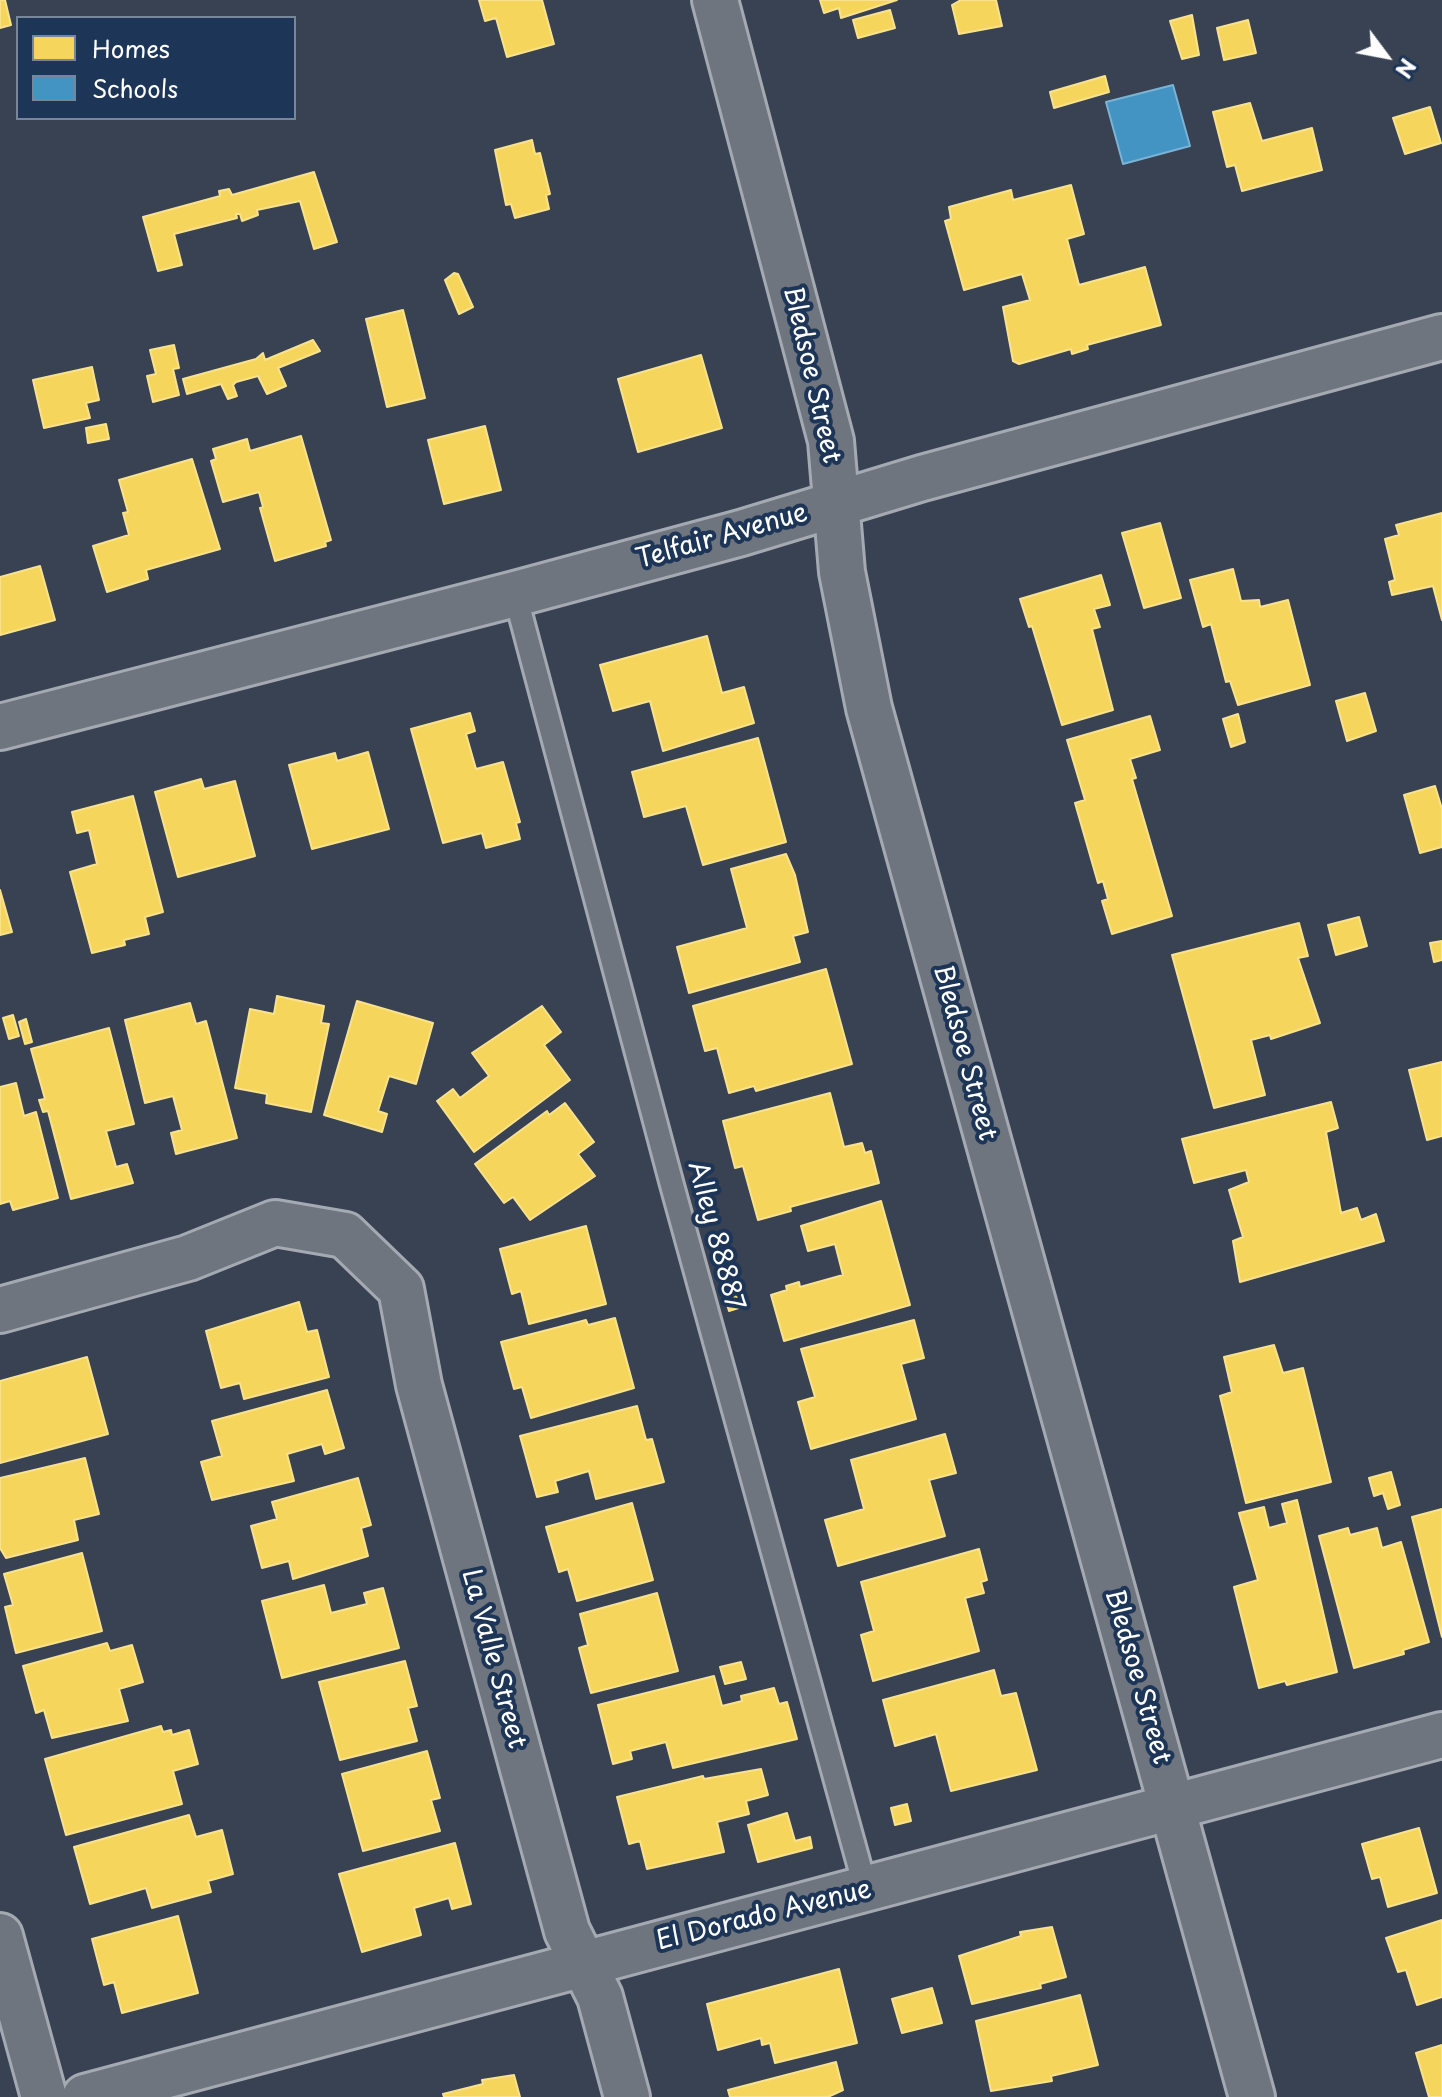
<!DOCTYPE html>
<style>
body{margin:0}
#map{position:relative;width:1442px;height:2097px;overflow:hidden;background:#384253;font-family:"Playpen Sans",sans-serif}
canvas{display:block}
.legend{position:absolute;left:16px;top:16px;width:280px;height:104px;box-sizing:border-box;background:#1d3557;border:2px solid #77869a;margin:0;padding:10px 14px;list-style:none;font-size:24px;color:#fff}
.legend li{display:flex;align-items:center;gap:16px;height:40px}
.legend b{width:40px;border:2px solid #77869a}
.north{position:absolute;left:1346px;top:16px;width:80px;height:80px;-webkit-text-stroke:6px #1d3557;paint-order:stroke;rotate:122deg;font-size:22px;font-weight:700;line-height:32px;text-align:center;color:#fff}
.north::after{content:'';display:block;margin:auto;width:28px;height:36px;background:#fff;clip-path:polygon(50% 0,100% 100%,50% 72%,0 100%)}
</style>
<div id="map">
<canvas width="1442" height="2097"></canvas>
<ul class="legend">
<li><b style="height:22px;background:#f6d55c"></b>Homes</li>
<li><b style="height:22px;background:#4393c3"></b>Schools</li>
</ul>
<div class="north">N</div>
</div>
<script>
const ctx = document.querySelector('canvas').getContext('2d');
ctx.lineJoin = 'round';
function paint(path, color) { ctx.fillStyle = color; ctx.fill(path, 'evenodd'); }
const shape = rows => new Path2D(rows.map(r => 'M' + r).join(''));
function strokePath(path, color, width, dash) { ctx.strokeStyle = color; ctx.lineWidth = width; ctx.lineCap = dash ? 'butt' : 'round'; ctx.setLineDash(dash || []); ctx.stroke(path); }
function drawText(font, color, halo, rows, align = 'center') {
  ctx.font = font + ' "Playpen Sans",sans-serif'; ctx.lineWidth = 8; ctx.setLineDash([]); ctx.textBaseline = 'middle'; ctx.strokeStyle = halo; ctx.fillStyle = color; for (const [text, x, y, turn = 0] of rows) {
    ctx.save(); ctx.translate(x, y); ctx.rotate((+turn || 0) * Math.PI / 180); ctx.textAlign = isNaN(turn) ? turn : align; if (halo) ctx.strokeText(text, 0, 0); ctx.fillText(text, 0, 0); ctx.restore();
  }
}
const homes = shape([
 [0,0,5,0,11,25,0,28,0,0],
 [479,0,542,0,554,44,507,57,496,18,485,21,479,0],
 [820,0,897,0,841,18,839,8,824,13,820,0],
 [996,0,1002,26,959,34,952,5,961,0,996,0],
 [890,10,895,28,858,38,853,20,890,10],
 [1192,15,1199,55,1182,59,1170,21,1192,15],
 [1248,20,1256,53,1224,60,1217,28,1248,20],
 [1105,76,1109,92,1054,108,1050,92,1105,76],
 [1250,103,1262,141,1312,128,1322,170,1242,191,1235,165,1227,167,1213,112,1250,103],
 [1430,107,1441,143,1405,154,1393,118,1430,107],
 [532,140,535,154,540,153,550,194,546,195,549,209,515,218,511,204,506,205,495,150,532,140],
 [314,172,337,242,314,249,300,201,257,210,258,215,242,221,240,214,236,214,237,218,174,234,182,265,158,271,143,217,220,196,219,191,229,189,232,195,314,172],
 [1071,185,1084,234,1067,239,1079,285,1145,267,1161,325,1087,345,1088,349,1072,354,1071,349,1019,364,1013,361,1003,307,1030,300,1022,274,964,290,945,221,951,219,949,207,1011,190,1013,200,1071,185],
 [454,273,458,274,473,307,459,314,445,280,454,273],
 [403,310,425,398,387,407,366,319,403,310],
 [313,340,320,351,278,368,286,386,267,394,258,376,236,382,233,385,237,396,228,399,221,384,187,394,183,379,256,359,263,353,265,360,313,340],
 [174,345,179,368,173,369,179,395,153,402,147,376,156,374,150,350,174,345],
 [701,355,722,428,638,452,618,379,701,355],
 [92,367,99,400,86,403,90,418,44,428,33,380,92,367],
 [106,424,109,439,88,443,86,428,106,424],
 [485,426,501,490,444,504,428,440,485,426],
 [301,436,331,540,325,542,326,546,275,561,260,508,263,507,259,492,223,502,211,461,216,459,213,449,247,439,250,451,301,436],
 [192,459,220,549,146,570,148,579,107,592,93,546,129,535,123,513,128,512,119,480,192,459],
 [1442,513,1442,620,1433,586,1392,595,1389,582,1395,580,1385,539,1399,535,1396,525,1442,513],
 [1160,523,1181,598,1144,608,1122,533,1160,523],
 [40,566,55,620,0,635,0,577,40,566],
 [1233,569,1241,601,1259,600,1260,607,1288,600,1310,685,1238,705,1230,681,1226,682,1211,624,1203,627,1190,580,1233,569],
 [1101,575,1110,605,1094,609,1100,627,1092,629,1113,710,1062,725,1032,626,1029,627,1020,599,1101,575],
 [707,636,722,693,744,687,754,723,663,751,650,701,613,711,600,665,707,636],
 [1365,693,1376,731,1347,741,1336,701,1365,693],
 [470,713,475,731,466,734,476,769,503,762,520,822,516,823,520,839,486,848,482,833,443,843,411,729,470,713],
 [1238,714,1245,742,1231,747,1223,719,1238,714],
 [1150,716,1160,750,1130,759,1136,778,1132,779,1172,916,1112,934,1102,901,1108,899,1103,881,1098,883,1075,803,1085,800,1067,740,1150,716],
 [758,738,786,842,703,865,686,806,644,817,632,772,758,738],
 [368,752,389,829,312,849,289,765,335,753,337,761,368,752],
 [201,779,204,789,235,781,255,856,178,877,155,792,201,779],
 [1435,786,1442,809,1442,847,1420,853,1404,795,1435,786],
 [133,796,163,912,145,917,149,934,124,940,125,945,92,953,70,872,97,864,89,830,77,833,72,812,133,796],
 [786,854,795,875,808,932,793,936,800,962,689,993,677,947,747,928,731,869,786,854],
 [0,890,12,932,0,935,0,890],
 [1359,917,1367,946,1336,955,1328,925,1359,917],
 [1299,923,1308,956,1298,958,1320,1023,1271,1039,1270,1035,1251,1040,1265,1095,1214,1108,1172,955,1299,923],
 [1442,941,1442,960,1434,962,1430,943,1442,941],
 [826,969,852,1064,756,1091,754,1086,729,1093,717,1048,705,1051,693,1006,826,969],
 [277,996,324,1006,321,1023,329,1024,311,1112,266,1103,267,1094,235,1088,250,1009,274,1014,277,996],
 [357,1001,433,1023,416,1084,389,1076,378,1111,387,1114,382,1132,324,1115,357,1001],
 [190,1003,196,1024,206,1021,237,1138,176,1154,171,1133,182,1130,173,1096,145,1103,125,1020,190,1003],
 [542,1006,561,1032,544,1045,570,1080,474,1152,437,1101,453,1089,460,1098,489,1076,472,1053,542,1006],
 [13,1015,19,1036,9,1039,3,1018,13,1015],
 [26,1019,32,1042,25,1044,19,1022,26,1019],
 [109,1028,134,1124,106,1131,116,1167,127,1164,133,1183,71,1199,48,1111,43,1112,39,1100,45,1099,31,1049,109,1028],
 [1442,1062,1442,1136,1427,1140,1409,1070,1442,1062],
 [16,1083,24,1116,36,1112,58,1198,13,1210,10,1201,0,1204,0,1087,16,1083],
 [830,1093,844,1147,862,1143,865,1153,871,1151,879,1183,790,1207,791,1211,758,1220,743,1166,735,1168,723,1121,830,1093],
 [1331,1102,1338,1128,1326,1132,1341,1213,1357,1208,1361,1220,1376,1214,1384,1241,1240,1282,1233,1241,1243,1237,1229,1190,1249,1182,1246,1170,1194,1183,1182,1139,1331,1102],
 [565,1103,594,1142,578,1154,595,1176,530,1220,513,1197,504,1203,475,1164,547,1111,549,1115,565,1103],
 [881,1201,910,1305,784,1341,771,1295,787,1290,786,1286,799,1282,800,1287,843,1275,835,1244,808,1251,801,1226,881,1201],
 [586,1226,606,1304,529,1324,521,1291,512,1294,500,1249,586,1226],
 [734,1266,745,1306,729,1311,717,1271,734,1266],
 [299,1302,307,1332,317,1330,329,1377,244,1399,240,1383,221,1388,206,1331,299,1302],
 [615,1318,634,1388,531,1418,522,1387,514,1389,501,1342,586,1320,588,1325,615,1318],
 [914,1320,924,1358,901,1364,916,1419,811,1449,798,1402,815,1397,801,1349,914,1320],
 [1274,1345,1283,1373,1303,1368,1331,1482,1246,1503,1220,1396,1232,1392,1224,1357,1274,1345],
 [87,1357,108,1434,0,1463,0,1381,87,1357],
 [327,1390,344,1448,325,1454,322,1444,287,1454,294,1481,212,1500,201,1462,222,1456,212,1421,327,1390],
 [637,1406,646,1440,652,1439,664,1482,596,1499,589,1471,555,1481,558,1492,537,1497,520,1436,637,1406],
 [945,1434,956,1473,929,1480,945,1536,838,1566,825,1520,864,1509,851,1460,945,1434],
 [85,1458,99,1514,74,1520,78,1540,6,1558,0,1548,0,1478,85,1458],
 [1391,1472,1400,1505,1388,1509,1383,1493,1374,1496,1369,1478,1391,1472],
 [358,1478,371,1525,361,1528,368,1556,293,1579,289,1561,262,1568,251,1526,277,1519,272,1502,358,1478],
 [1297,1500,1337,1672,1287,1685,1285,1681,1259,1688,1234,1587,1258,1580,1239,1513,1264,1507,1269,1528,1287,1523,1282,1504,1297,1500],
 [632,1503,653,1580,577,1601,568,1569,559,1572,546,1527,632,1503],
 [1442,1509,1442,1637,1412,1517,1442,1509],
 [1348,1528,1350,1535,1377,1528,1382,1548,1401,1542,1429,1642,1403,1650,1404,1654,1354,1668,1319,1536,1348,1528],
 [979,1549,987,1580,981,1582,984,1593,965,1598,979,1651,873,1681,861,1635,874,1631,861,1582,979,1549],
 [82,1553,102,1631,16,1653,5,1607,13,1605,4,1574,82,1553],
 [324,1585,331,1613,367,1604,364,1593,383,1588,399,1648,282,1678,262,1601,324,1585],
 [657,1593,678,1671,591,1693,579,1648,588,1645,580,1614,657,1593],
 [107,1643,110,1651,132,1645,143,1682,119,1689,128,1721,52,1738,44,1710,36,1713,23,1666,107,1643],
 [405,1661,417,1706,408,1708,417,1741,340,1760,319,1682,405,1661],
 [741,1662,746,1679,725,1684,720,1667,741,1662],
 [994,1670,1001,1696,1016,1693,1037,1770,951,1791,936,1734,895,1746,883,1700,994,1670],
 [714,1676,722,1706,742,1701,741,1696,774,1688,779,1704,787,1702,797,1739,673,1768,666,1742,630,1751,632,1759,613,1764,598,1705,714,1676],
 [161,1726,163,1732,171,1730,172,1735,189,1730,198,1764,173,1771,182,1804,66,1835,45,1759,161,1726],
 [427,1751,440,1798,431,1800,440,1831,363,1851,342,1774,427,1751],
 [761,1769,768,1795,746,1801,749,1814,717,1822,724,1852,647,1869,640,1841,629,1844,617,1797,703,1776,704,1779,761,1769],
 [907,1804,911,1821,895,1825,891,1808,907,1804],
 [787,1813,795,1841,810,1837,812,1848,758,1862,748,1825,787,1813],
 [189,1815,196,1837,222,1830,233,1874,208,1881,211,1892,152,1908,146,1888,90,1904,74,1847,189,1815],
 [1419,1828,1437,1893,1388,1907,1380,1877,1372,1879,1362,1844,1419,1828],
 [455,1843,471,1904,452,1909,449,1898,414,1908,421,1935,362,1952,339,1874,455,1843],
 [178,1916,198,1993,122,2013,114,1982,104,1985,92,1939,178,1916],
 [1442,1920,1442,1997,1417,2005,1406,1970,1398,1972,1386,1938,1442,1920],
 [1052,1927,1066,1977,1040,1984,1041,1988,972,2004,959,1956,1021,1936,1020,1932,1052,1927],
 [839,1969,857,2043,775,2063,770,2043,762,2045,761,2038,718,2050,707,2004,839,1969],
 [932,1988,942,2023,902,2033,892,1999,932,1988],
 [1080,1995,1098,2065,1051,2076,1052,2081,991,2091,976,2021,1080,1995],
 [1442,2045,1442,2097,1429,2097,1416,2053,1442,2045],
 [836,2062,843,2090,828,2097,730,2097,728,2090,836,2062],
 [514,2075,520,2097,444,2097,443,2094,483,2084,482,2080,514,2075]
]);
paint(homes, '#f6d55c');
strokePath(homes, '#f9e28d', 2);
const schools = shape([
 [1173,85,1190,146,1123,164,1106,102,1173,85]
]);
paint(schools, '#4393c3');
strokePath(schools, '#7bb3d5', 2);
const service = shape([
 [515,594,672,1185,866,1890]
]);
const minor = shape([
 [0,727,515,594,741,533,922,478,1442,337],
 [0,1310,188,1258,275,1223,345,1235,401,1289,419,1385,567,1931,600,1997,627,2097],
 [0,1936,44,2097],
 [85,2097,1442,1735]
]);
const tertiary = shape([
 [715,0,831,441,842,572,869,708,1252,2097]
]);
strokePath(service, '#a5aab2', 28);
strokePath(minor, '#a5aab2', 50);
strokePath(tertiary, '#a5aab2', 50);
strokePath(service, '#6f757e', 22);
strokePath(minor, '#6f757e', 44);
strokePath(tertiary, '#6f757e', 44);
drawText('26px', '#fff', '#1d3557', [
 ["Bledsoe Street",811,375,77],
 ["Telfair Avenue",722,537,-16],
 ["Bledsoe Street",964,1053,75],
 ["Alley 88887",715,1236,75],
 ["La Valle Street",493,1659,75],
 ["Bledsoe Street",1137,1677,74],
 ["El Dorado Avenue",764,1916,-14]
]);
</script>
